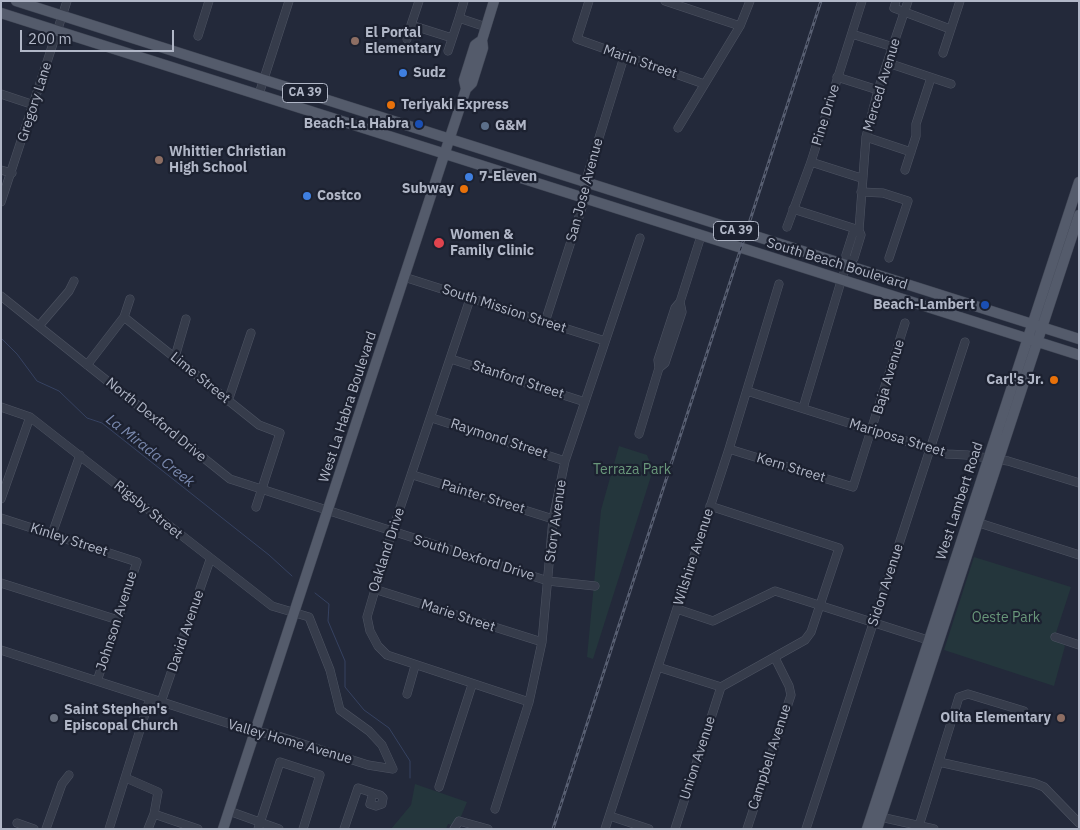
<!DOCTYPE html>
<style>
body{margin:0}
#map{position:relative;width:1080px;height:830px;overflow:hidden;background:#23293a;font-family:"IBM Plex Sans",sans-serif}
canvas{display:block}
.frame{position:absolute;inset:0;border:2px solid #b1b7c7;pointer-events:none}
.scale{position:absolute;left:20px;top:30px;width:154px;height:22px;box-sizing:border-box;border:2px solid #b1b7c7;border-top:0;padding-left:6px;font-size:15px;line-height:18px;white-space:nowrap;color:#b1b7c7;-webkit-text-stroke:4px #1c2130;paint-order:stroke}
</style>
<div id="map">
<canvas width="1080" height="830"></canvas>
<div class="frame"></div>
<div class="scale">200 m</div>
</div>
<script>
const ctx = document.querySelector('canvas').getContext('2d');
ctx.lineJoin = 'round';
function paint(path, color) { ctx.fillStyle = color; ctx.fill(path, 'evenodd'); }
const shape = rows => new Path2D(rows.map(r => 'M' + r).join(''));
function strokePath(path, color, width, dash) { ctx.strokeStyle = color; ctx.lineWidth = width; ctx.lineCap = dash ? 'butt' : 'round'; ctx.setLineDash(dash || []); ctx.stroke(path); }
function drawText(font, color, halo, rows, align = 'center') {
  ctx.font = font + ' "IBM Plex Sans",sans-serif'; ctx.lineWidth = 4.5; ctx.setLineDash([]); ctx.textBaseline = 'middle'; ctx.strokeStyle = halo; ctx.fillStyle = color; for (const [text, x, y, turn = 0] of rows) {
    ctx.save(); ctx.translate(x, y); ctx.rotate((+turn || 0) * Math.PI / 180); ctx.textAlign = isNaN(turn) ? turn : align; if (halo) ctx.strokeText(text, 0, 0); ctx.fillText(text, 0, 0); ctx.restore();
  }
}
paint(shape([
 [619,446,647,455,653,470,593,659,587,657,601,510],
 [974,557,1071,587,1055,636,1065,646,1054,686,944,650],
 [415,784,467,802,460,819,452,825,448,824,446,829,391,829,411,805]
]), '#24363c');
strokePath(shape([
 [1,338,17,354,37,381,59,391,87,418,102,423,269,555,292,576],
 [315,593,329,604,328,621,345,661,345,687,364,710,389,728,410,761,410,778]
]), '#364261', 1);
const minor = shape([
 [419,1,411,25,452,38],
 [464,1,459,18,486,27],
 [589,1,577,39,704,84],
 [665,1,740,26],
 [896,1,894,8,950,29],
 [852,34,893,47],
 [198,36,209,1],
 [407,39,411,25],
 [448,51,459,18],
 [943,53,960,1],
 [888,63,951,84],
 [837,77,878,90],
 [1,94,34,105],
 [259,94,289,1],
 [678,128,740,26,750,1],
 [866,137,911,152],
 [811,162,861,178],
 [1,170,12,173],
 [905,170,916,136,916,124,931,78],
 [861,192,883,193,908,201,889,258],
 [1,202,67,1],
 [793,209,859,230],
 [787,227,811,162,862,1],
 [847,265,846,255,853,233,859,230],
 [404,277,605,341],
 [1,296,230,479,548,581,595,586],
 [470,299,392,532,367,617,370,631,378,646,387,655,529,702],
 [124,317,259,425,280,433,256,507],
 [545,322,585,198,585,183,624,57],
 [39,326,69,291,74,281],
 [175,357,186,319],
 [451,359,585,402],
 [87,365,124,317,130,299],
 [659,368,665,363,682,312,680,302,701,236],
 [747,391,947,454,967,455,1008,461,1079,483],
 [228,401,251,333],
 [1,407,30,417,272,606,309,617,330,670,340,710,369,731,382,745,393,769,368,765,272,734,255,732,1,650],
 [803,408,842,278,847,265,854,258,861,235,859,230,866,137,878,90,908,1],
 [432,418,565,461],
 [639,434,659,368,658,360,675,308,680,302],
 [729,449,853,487,905,323],
 [413,475,553,519],
 [1,499,30,417],
 [710,506,839,548,811,632,805,640,721,687],
 [1,518,137,562,97,681],
 [973,521,1079,555],
 [52,534,80,455],
 [1,583,118,620],
 [374,589,542,642],
 [677,609,713,621,775,591,934,642],
 [1055,637,1079,645],
 [658,667,721,687],
 [407,694,415,666],
 [161,702,210,560],
 [939,762,1034,783,1044,787,1079,823],
 [126,778,158,792,154,814,148,829],
 [439,787,472,685],
 [495,809,529,702,542,642,553,519,565,461,640,238],
 [229,811,279,829],
 [154,814,198,829],
 [610,816,649,829],
 [876,816,934,829],
 [17,823,34,829],
 [46,829,62,784,69,775],
 [109,829,150,698],
 [258,829,280,762,320,775,303,829],
 [344,829,358,788,373,793,380,795,383,798,382,804,376,806,370,804,373,793],
 [454,829,459,821,488,829],
 [605,829,729,449,779,284],
 [675,829,721,687],
 [747,829,791,695,789,686,775,658],
 [806,829,965,342],
 [918,829,959,697,968,694,1024,711]
]);
const major = shape([
 [16,1,1079,339],
 [1,13,1079,355],
 [466,89,464,80,475,45,482,40],
 [223,829,452,131,466,89,472,83,483,48,482,40,494,1],
 [867,829,1079,182],
 [877,829,1079,215]
]);
strokePath(minor, '#4e5463', 9);
strokePath(major, '#3f4554', 11);
strokePath(minor, '#363c4b', 8);
strokePath(major, '#545b6b', 10);
const rail = shape([
 [553,829,821,1]
]);
strokePath(rail, '#585f72', 3);
strokePath(rail, '#1c2130', 1, [4]);
for (const [x, y, r, color] of [
 [355,41,5,"#8d6e63"],
 [403,73,5,"#3f7fe0"],
 [391,105,5,"#e8710a"],
 [419,124,5,"#1a4fb4"],
 [485,126,5,"#5c6f8a"],
 [159,160,5,"#8d6e63"],
 [469,177,5,"#3f7fe0"],
 [464,189,5,"#e8710a"],
 [307,196,5,"#3f7fe0"],
 [439,243,6,"#e0444e"],
 [985,305,5,"#1a4fb4"],
 [1054,380,5,"#e8710a"],
 [54,718,5,"#6b7280"],
 [1061,718,5,"#8d6e63"]
]) { const dot = new Path2D(); dot.arc(x, y, r, 0, 2 * Math.PI); ctx.fillStyle = color; ctx.fill(dot); strokePath(dot, '#1c2130', 2); }
for (const [x, y, w] of [
 [305,93,45],
 [736,231,45]
]) { const box = new Path2D(); box.roundRect(x - w / 2, y - 9.5, w, 19, 4); ctx.fillStyle = '#1c2130'; ctx.fill(box); strokePath(box, '#b1b7c7', 1); }
drawText('bold 12px', '#b1b7c7', null, [
 ["CA 39",305,93],
 ["CA 39",736,231]
]);
drawText('bold 14px', '#b1b7c7', '#1c2130', [
 ["El Portal",365,33],
 ["Elementary",365,49],
 ["Sudz",413,73],
 ["Teriyaki Express",401,105],
 ["Beach-La Habra",409,124,"right"],
 ["G&M",495,126],
 ["Whittier Christian",169,152],
 ["High School",169,168],
 ["7-Eleven",479,177],
 ["Subway",454,189,"right"],
 ["Costco",317,196],
 ["Women &",450,235],
 ["Family Clinic",450,251],
 ["Beach-Lambert",975,305,"right"],
 ["Carl's Jr.",1044,380,"right"],
 ["Saint Stephen's",64,710],
 ["Episcopal Church",64,726],
 ["Olita Elementary",1051,718,"right"]
], 'left');
drawText('14px', '#b1b7c7', '#1c2130', [
 ["Marin Street",640,62,19],
 ["Merced Avenue",882,85,-73],
 ["Gregory Lane",35,102,-72],
 ["Pine Drive",826,115,-73],
 ["San Jose Avenue",585,190,-75],
 ["South Beach Boulevard",837,264,17],
 ["South Mission Street",504,309,18],
 ["Baja Avenue",889,377,-73],
 ["Lime Street",200,378,39],
 ["Stanford Street",518,380,18],
 ["West La Habra Boulevard",348,407,-72],
 ["North Dexford Drive",156,420,39],
 ["Mariposa Street",897,438,17],
 ["Raymond Street",499,439,18],
 ["Kern Street",791,468,17],
 ["Painter Street",483,497,17],
 ["West Lambert Road",960,501,-72],
 ["Rigsby Street",148,510,39],
 ["Story Avenue",556,521,-82],
 ["Kinley Street",69,540,18],
 ["Oakland Drive",387,550,-72],
 ["Wilshire Avenue",694,557,-72],
 ["South Dexford Drive",474,558,17],
 ["Sidon Avenue",886,585,-72],
 ["Marie Street",458,616,18],
 ["Johnson Avenue",117,621,-72],
 ["David Avenue",186,631,-71],
 ["Valley Home Avenue",290,742,16],
 ["Campbell Avenue",770,757,-72],
 ["Union Avenue",698,758,-72]
]);
drawText('14px', '#69977a', '#1c2130', [
 ["Terraza Park",632,470],
 ["Oeste Park",1006,618]
]);
drawText('italic 15px', '#7a89ae', '#1c2130', [
 ["La Mirada Creek",150,451,38]
]);
</script>
